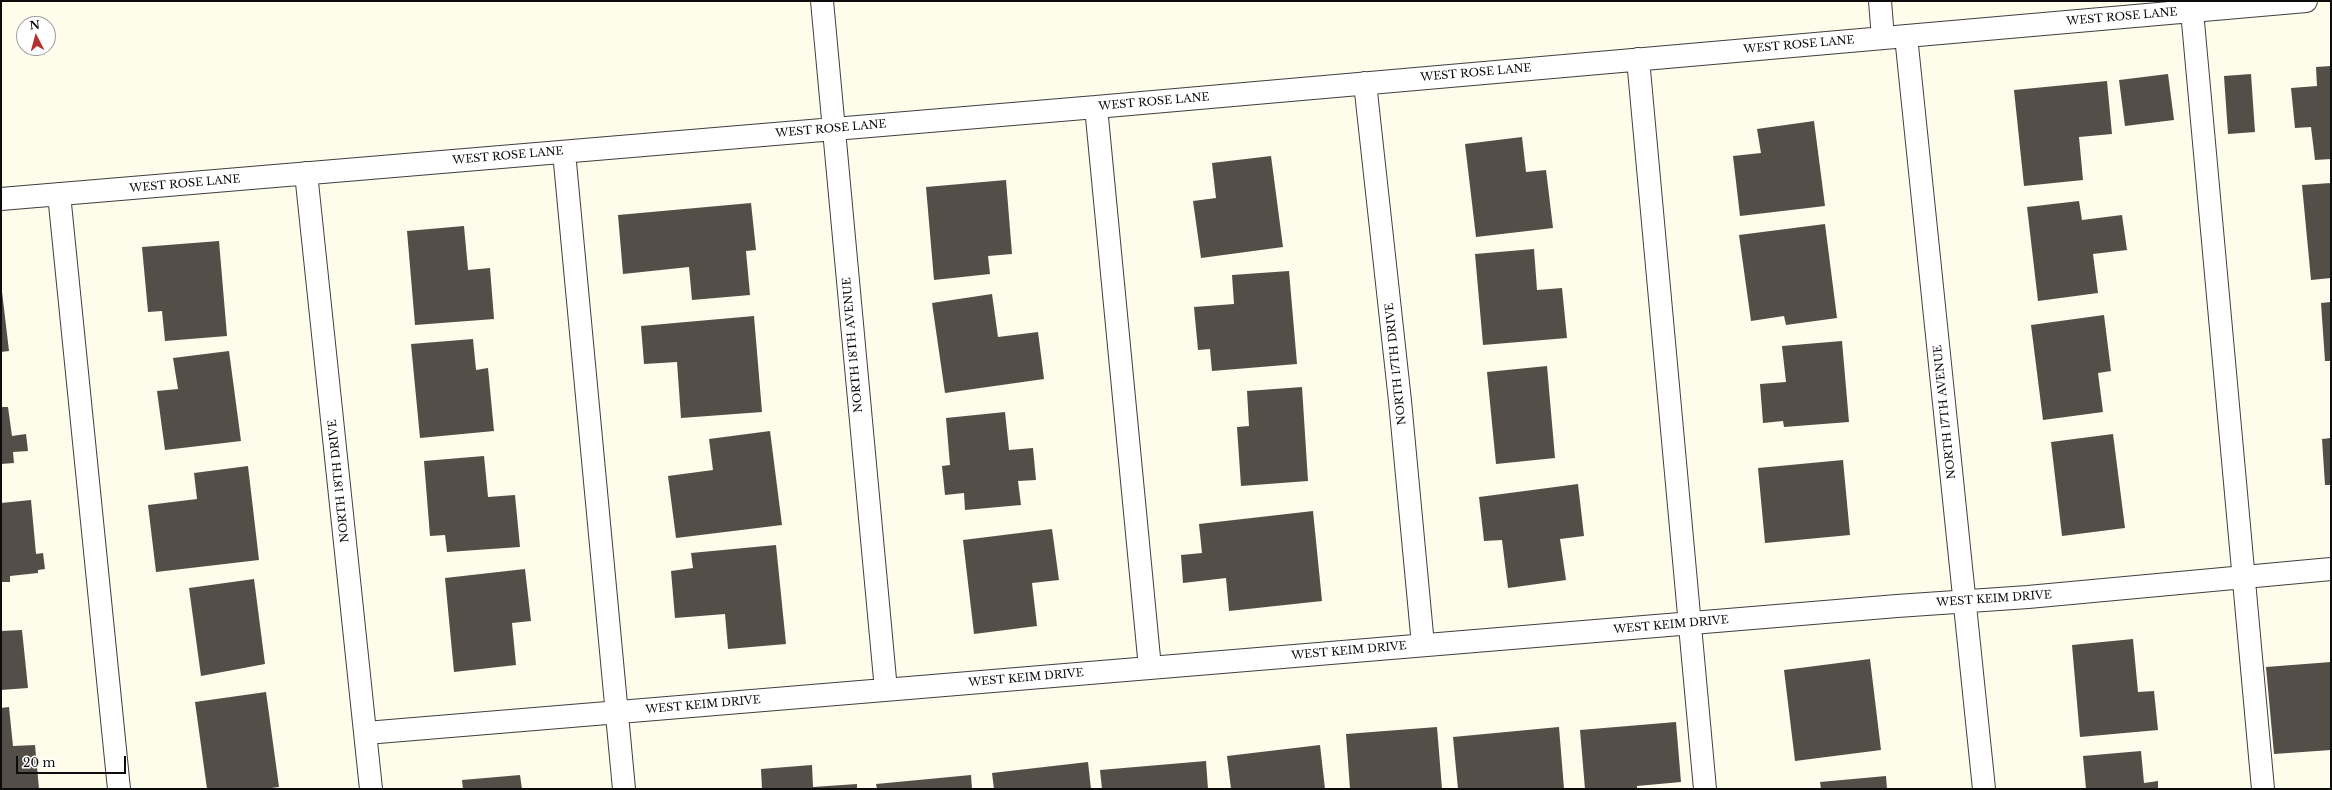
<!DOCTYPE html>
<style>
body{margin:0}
#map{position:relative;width:2332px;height:790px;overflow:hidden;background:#fefceb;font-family:"Libre Baskerville",serif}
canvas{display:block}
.frame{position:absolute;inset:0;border:2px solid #0c0c0c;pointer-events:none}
.north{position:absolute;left:16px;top:16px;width:40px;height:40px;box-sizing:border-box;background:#fff;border:1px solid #9e9e9e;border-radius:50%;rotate:354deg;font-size:11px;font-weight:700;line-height:16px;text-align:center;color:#0c0c0c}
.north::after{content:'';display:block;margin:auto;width:14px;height:18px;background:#b4302c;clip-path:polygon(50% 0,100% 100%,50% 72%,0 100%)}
.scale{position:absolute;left:16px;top:756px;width:110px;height:18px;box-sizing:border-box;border:2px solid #0c0c0c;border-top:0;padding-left:5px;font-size:12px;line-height:14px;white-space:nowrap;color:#0c0c0c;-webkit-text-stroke:3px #fff;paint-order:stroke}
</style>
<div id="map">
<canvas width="2332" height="790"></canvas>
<div class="frame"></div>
<div class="north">N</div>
<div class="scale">20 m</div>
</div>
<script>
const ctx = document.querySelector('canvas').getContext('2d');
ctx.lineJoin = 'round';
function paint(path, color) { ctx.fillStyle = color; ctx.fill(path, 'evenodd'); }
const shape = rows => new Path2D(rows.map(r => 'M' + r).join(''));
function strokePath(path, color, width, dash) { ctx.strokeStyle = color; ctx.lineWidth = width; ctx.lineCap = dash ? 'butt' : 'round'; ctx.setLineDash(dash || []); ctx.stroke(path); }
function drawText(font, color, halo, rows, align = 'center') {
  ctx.font = font + ' "Libre Baskerville",serif'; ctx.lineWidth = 4; ctx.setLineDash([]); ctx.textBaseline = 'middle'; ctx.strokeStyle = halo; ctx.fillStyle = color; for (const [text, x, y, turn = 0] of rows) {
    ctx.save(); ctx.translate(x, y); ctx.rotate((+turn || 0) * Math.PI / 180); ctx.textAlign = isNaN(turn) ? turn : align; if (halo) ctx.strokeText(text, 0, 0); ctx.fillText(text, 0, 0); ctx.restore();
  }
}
paint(shape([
 [2331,66,2331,159,2315,160,2311,127,2295,128,2291,88,2317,86,2316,67],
 [2168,74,2174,120,2125,126,2119,80],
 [2251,74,2255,132,2228,134,2224,76],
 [2107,81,2112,134,2079,137,2083,180,2024,186,2014,90],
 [1814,121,1825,206,1740,216,1733,156,1761,153,1757,129],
 [1522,137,1526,172,1546,170,1553,228,1476,237,1465,144],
 [1271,156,1283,247,1201,258,1193,201,1216,198,1212,163],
 [1006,180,1012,254,988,256,990,274,934,280,926,187],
 [2331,183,2331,278,2311,280,2302,185],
 [2079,201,2082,220,2122,215,2127,250,2093,254,2098,293,2038,301,2027,207],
 [751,203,756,250,746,251,750,295,692,300,689,267,623,274,618,215],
 [1825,224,1837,318,1786,325,1784,316,1751,321,1739,235],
 [464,226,468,270,490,268,494,319,415,325,407,231],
 [219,241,227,336,165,341,162,311,148,312,142,247],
 [1534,249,1537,290,1562,288,1567,338,1483,345,1475,254],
 [1289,271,1297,364,1212,371,1210,349,1198,350,1194,307,1234,304,1232,275],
 [1,283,9,351,1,352],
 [992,294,998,337,1038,332,1044,379,945,393,932,303],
 [2331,302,2331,361,2325,361,2321,303],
 [2104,315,2111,371,2098,373,2103,412,2043,420,2031,325],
 [754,316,762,412,681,418,677,362,644,364,641,326],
 [473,339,476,370,488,368,494,431,420,438,411,344],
 [1842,341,1849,422,1784,427,1783,421,1763,423,1760,384,1786,382,1782,346],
 [229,351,241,441,165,450,157,391,178,389,173,358],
 [1547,366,1555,458,1496,464,1487,372],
 [1302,387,1308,481,1241,486,1237,427,1249,426,1247,391],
 [1,407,8,407,12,436,26,434,28,451,13,452,14,463,1,464],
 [1005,412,1009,450,1033,448,1036,480,1018,481,1021,505,965,510,964,493,945,495,942,466,950,465,946,418],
 [770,431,782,525,676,538,668,476,713,470,709,439],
 [2113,434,2125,528,2062,536,2051,442],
 [2331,438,2331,485,2325,485,2322,439],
 [484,456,488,497,515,495,520,547,447,552,445,535,430,536,424,461],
 [1843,460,1850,535,1765,543,1758,468],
 [248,466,259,560,156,572,148,505,197,499,194,473],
 [1578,484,1584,536,1560,539,1566,580,1508,588,1502,540,1484,541,1479,497],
 [31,500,36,554,43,553,45,569,38,570,38,573,10,576,10,582,1,582,1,503],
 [1313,511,1322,601,1229,611,1226,578,1183,583,1181,555,1202,553,1199,524],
 [1052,529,1059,580,1032,583,1037,626,974,634,963,540],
 [776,545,786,644,728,649,725,614,675,618,671,571,693,568,691,553],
 [525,569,531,621,512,623,516,665,454,672,445,578],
 [254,579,265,664,201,676,189,588],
 [22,630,28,688,1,690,1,631],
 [2133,639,2138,692,2154,691,2158,730,2080,737,2072,645],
 [1870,659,1881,750,1795,761,1784,670],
 [2331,662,2331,750,2274,754,2266,667],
 [266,692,279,787,263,789,207,789,195,702],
 [9,707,13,746,35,745,39,789,1,789,1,708],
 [1676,722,1681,782,1637,786,1637,789,1585,789,1580,730],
 [1437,727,1442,789,1350,789,1346,734],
 [1559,727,1564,789,1458,789,1453,737],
 [1320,745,1325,789,1231,789,1227,756],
 [2141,751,2144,783,2158,781,2158,789,2086,789,2083,756],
 [1206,761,1208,789,1102,789,1100,770],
 [1088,762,1091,789,994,789,992,773],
 [812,765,813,787,857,784,857,789,762,789,761,769],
 [520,775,522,789,463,789,462,780],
 [971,775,972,789,877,789,876,784],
 [1886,776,1887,789,1821,789,1820,782]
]), '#544e49');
const minor = shape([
 [822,1,886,690],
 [1880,1,1883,38],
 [2192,11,2263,789],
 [1906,36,1984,789],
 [1638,59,1705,789],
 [1365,83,1400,401,1423,645],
 [1096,107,1150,668],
 [564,152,624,789],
 [306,173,371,789],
 [59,194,119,789],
 [1,199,1096,107,2306,1],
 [366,733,1897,606,2028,597,2331,569]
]);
strokePath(minor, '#3f3f3f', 24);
strokePath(minor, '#fff', 22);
drawText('11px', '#0c0c0c', '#fff', [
 ["WEST ROSE LANE",2122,17,-5],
 ["WEST ROSE LANE",1799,45,-5],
 ["WEST ROSE LANE",1476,73,-5],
 ["WEST ROSE LANE",1154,102,-5],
 ["WEST ROSE LANE",831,129,-5],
 ["WEST ROSE LANE",508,156,-5],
 ["WEST ROSE LANE",185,184,-5],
 ["NORTH 18TH AVENUE",853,345,-95],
 ["NORTH 17TH DRIVE",1396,364,-96],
 ["NORTH 17TH AVENUE",1945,412,-96],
 ["NORTH 18TH DRIVE",339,481,-96],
 ["WEST KEIM DRIVE",1994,599,-4],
 ["WEST KEIM DRIVE",1671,625,-5],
 ["WEST KEIM DRIVE",1349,651,-5],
 ["WEST KEIM DRIVE",1026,678,-5],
 ["WEST KEIM DRIVE",703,705,-5]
]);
</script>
